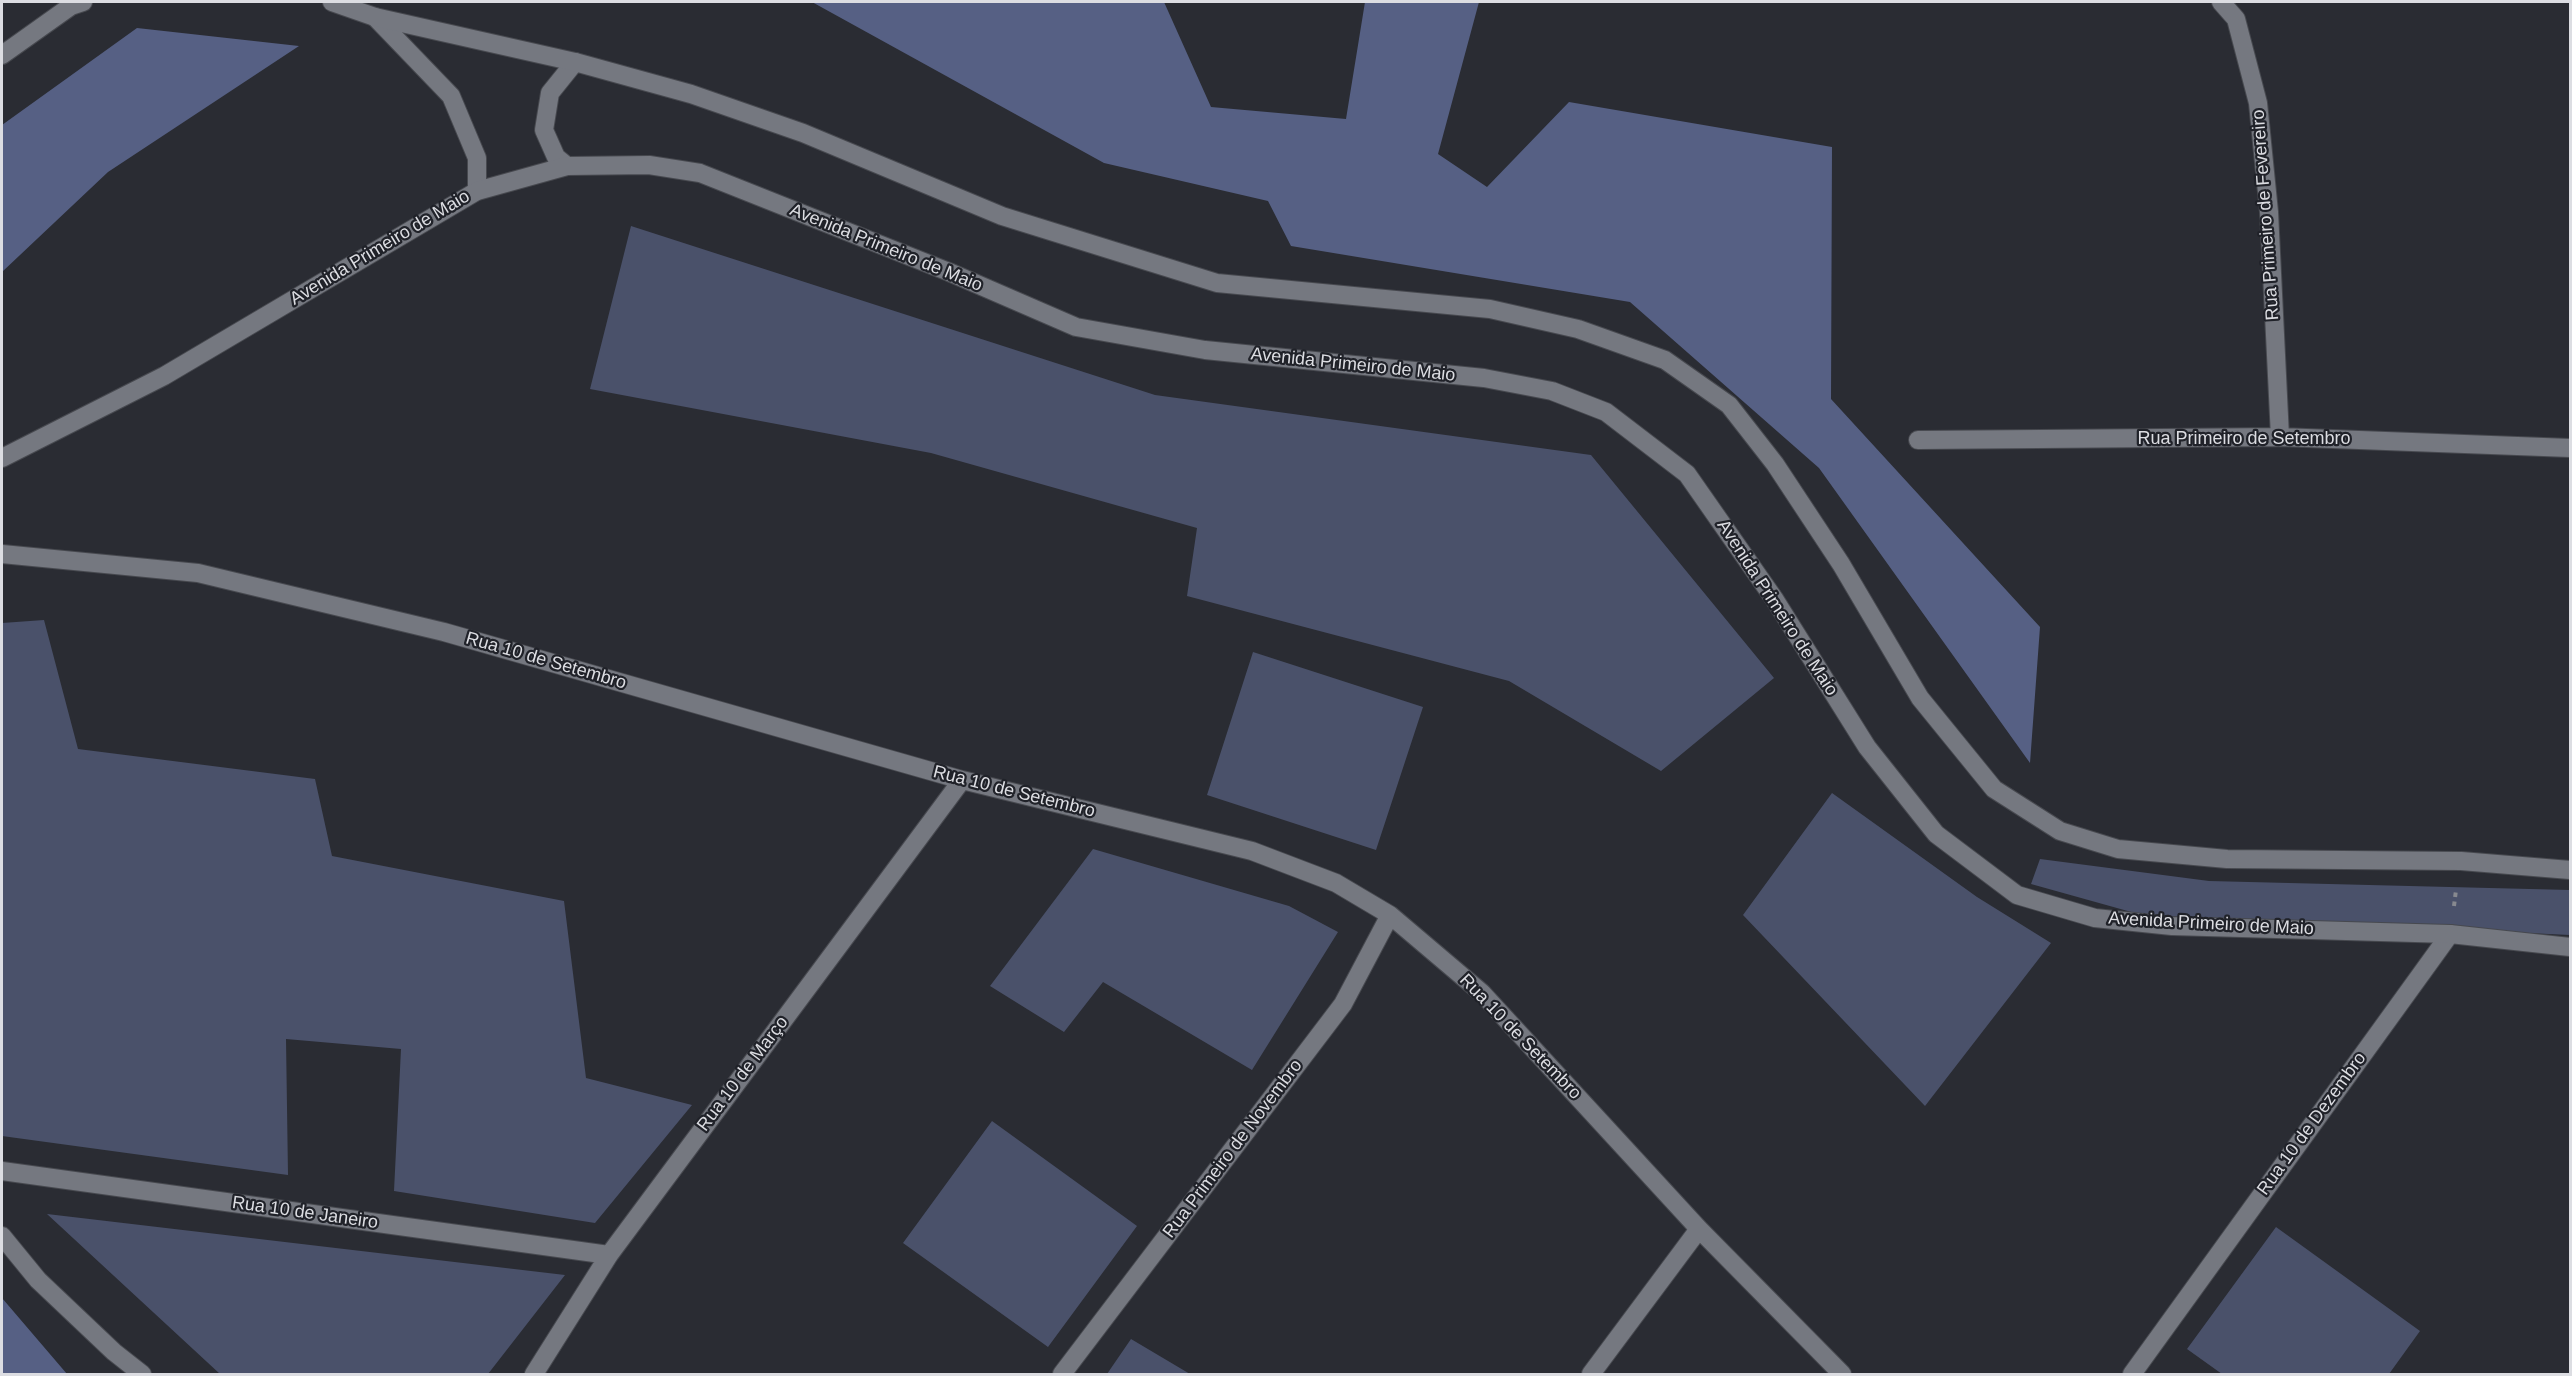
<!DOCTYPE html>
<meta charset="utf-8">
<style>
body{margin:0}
#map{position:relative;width:2572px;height:1376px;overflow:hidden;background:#2a2c33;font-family:Arial,sans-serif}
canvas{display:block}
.frame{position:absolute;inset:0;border:3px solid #dcdde2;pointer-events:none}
</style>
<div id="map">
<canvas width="2572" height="1376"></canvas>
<div class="frame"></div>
</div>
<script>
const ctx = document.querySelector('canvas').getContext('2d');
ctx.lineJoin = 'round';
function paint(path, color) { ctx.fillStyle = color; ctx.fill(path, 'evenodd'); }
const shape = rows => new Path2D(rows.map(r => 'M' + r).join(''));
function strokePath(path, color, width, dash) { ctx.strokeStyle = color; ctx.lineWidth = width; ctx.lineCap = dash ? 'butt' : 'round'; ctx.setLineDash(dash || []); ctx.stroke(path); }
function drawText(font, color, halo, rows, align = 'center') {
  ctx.font = font + ' Arial,sans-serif'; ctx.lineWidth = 4.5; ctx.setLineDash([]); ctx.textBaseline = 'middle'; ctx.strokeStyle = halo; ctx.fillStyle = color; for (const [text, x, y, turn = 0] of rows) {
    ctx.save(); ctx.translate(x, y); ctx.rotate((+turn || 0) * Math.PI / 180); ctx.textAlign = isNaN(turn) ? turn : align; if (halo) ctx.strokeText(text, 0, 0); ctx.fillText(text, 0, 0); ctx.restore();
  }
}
paint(shape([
 [631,226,1155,395,1591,455,1774,678,1661,771,1509,681,1187,596,1197,528,931,453,590,389],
 [44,620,78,749,315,779,332,856,564,901,586,1078,692,1105,595,1223,394,1191,401,1049,286,1039,288,1175,2,1136,2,623],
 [1253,652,1423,707,1376,850,1207,795],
 [1832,793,1977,897,2051,943,1925,1106,1743,915],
 [1093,849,1289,906,1338,932,1252,1070,1103,982,1064,1032,990,986],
 [2040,859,2209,881,2570,890,2570,935,2142,915,2031,884],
 [992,1121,1137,1226,1048,1347,903,1243],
 [47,1214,565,1275,488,1374,220,1374],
 [2276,1227,2420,1331,2389,1374,2222,1374,2187,1349],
 [1131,1339,1190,1374,1107,1374]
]), '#4a516a');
paint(shape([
 [812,2,1164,2,1211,107,1346,119,1365,2,1479,2,1438,154,1487,187,1569,102,1832,147,1831,399,2040,627,2030,763,1819,468,1630,302,1291,246,1268,201,1104,163],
 [137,28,299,46,108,172,2,272,2,125],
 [2,1298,67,1374,2,1374]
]), '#566084');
const minor = shape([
 [2221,2,2236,19,2258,103,2269,212,2280,437],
 [1918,440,2280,437,2570,448],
 [2,554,198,573,444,632,962,780,1252,851,1336,883,1390,915,1482,993,1699,1229,1842,1374],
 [2,1171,609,1255],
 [2,1236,38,1280,114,1352,142,1374],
 [534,1374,609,1255,962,780],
 [1062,1374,1343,1004,1390,915],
 [1591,1374,1699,1229],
 [2132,1374,2450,934]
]);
const tertiary = shape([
 [375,17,451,96,477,158,477,191],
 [567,166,556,157,544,130,550,93,575,62]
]);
const secondary = shape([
 [332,2,375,17,575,62,691,94,803,133,1002,216,1217,283,1490,309,1578,329,1665,360,1729,405,1775,464,1841,564,1920,698,1994,789,2060,831,2118,849,2227,859,2461,861,2570,870],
 [2,55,71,6,83,2],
 [2,458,164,376,477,191,567,166,649,165,700,173,949,272,1076,327,1205,350,1484,378,1552,391,1606,412,1687,474,1775,600,1867,747,1936,834,2017,895,2095,918,2172,926,2450,934,2570,947]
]);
strokePath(minor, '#47494f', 20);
strokePath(tertiary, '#47494f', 20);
strokePath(secondary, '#47494f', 20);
strokePath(shape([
 [2454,906,2456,890]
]), '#87898f', 4, [4.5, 4.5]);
strokePath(minor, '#757880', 18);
strokePath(tertiary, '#757880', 18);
strokePath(secondary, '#757880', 18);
drawText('18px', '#dcdde2', '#202229', [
 ["Rua Primeiro de Fevereiro",2266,215,-94],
 ["Avenida Primeiro de Maio",380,248,-31],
 ["Avenida Primeiro de Maio",886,248,22],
 ["Avenida Primeiro de Maio",1353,365,6],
 ["Rua Primeiro de Setembro",2244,439],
 ["Avenida Primeiro de Maio",1777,608,57],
 ["Rua 10 de Setembro",546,661,16],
 ["Rua 10 de Setembro",1014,792,14],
 ["Avenida Primeiro de Maio",2211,924,3],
 ["Rua 10 de Setembro",1520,1037,46],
 ["Rua 10 de Março",743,1074,-53],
 ["Rua 10 de Dezembro",2312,1124,-54],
 ["Rua Primeiro de Novembro",1233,1149,-53],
 ["Rua 10 de Janeiro",305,1213,8]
]);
</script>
